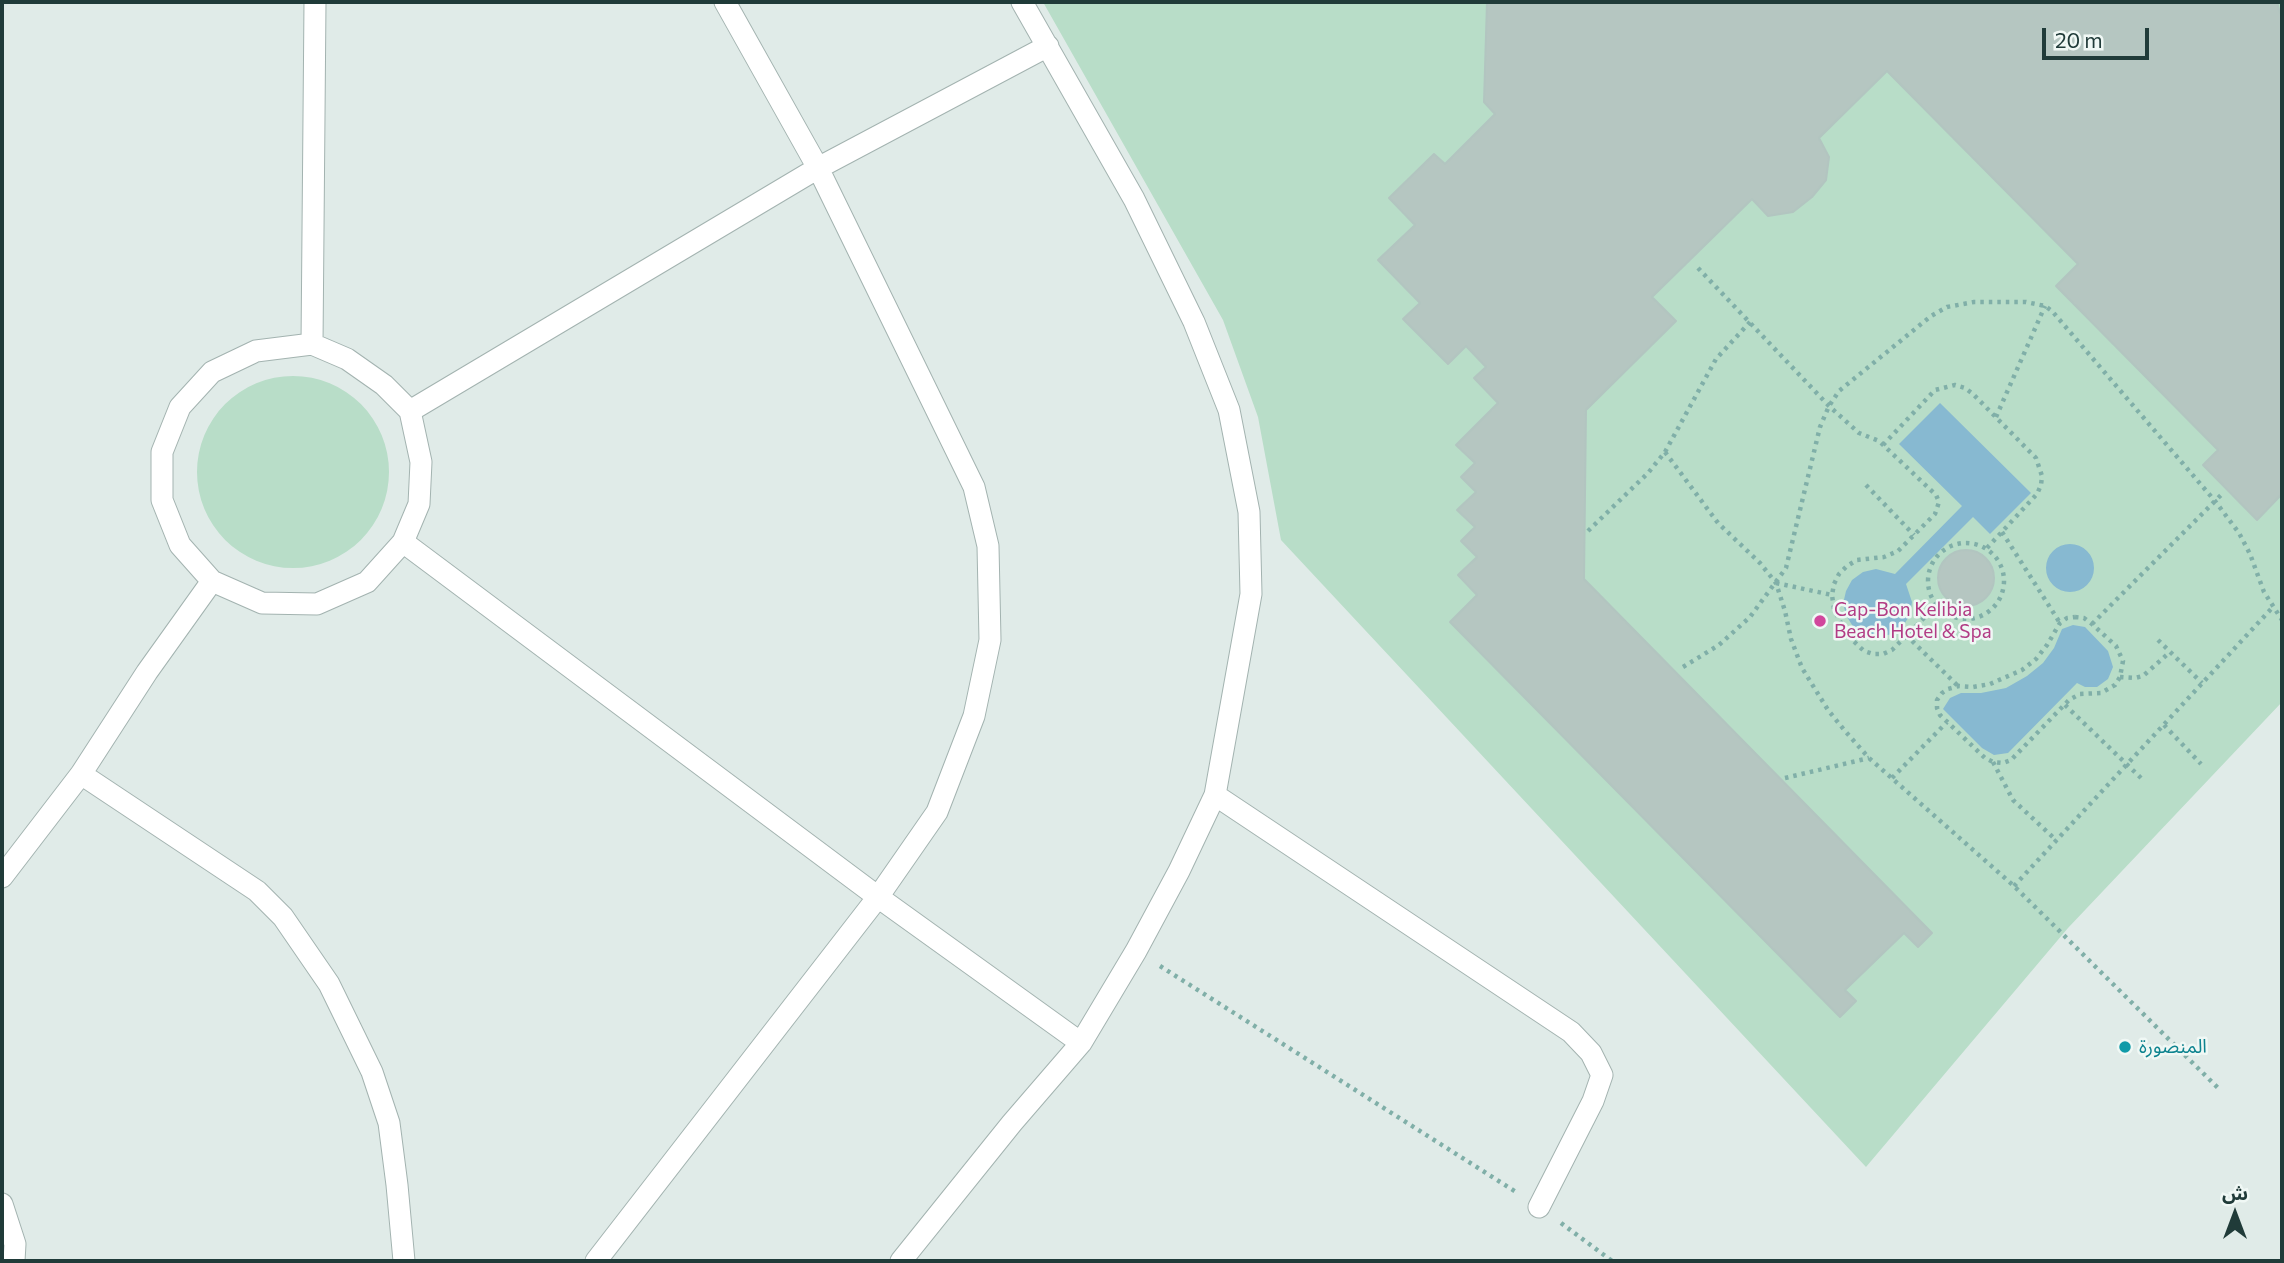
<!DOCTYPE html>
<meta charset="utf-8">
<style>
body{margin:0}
#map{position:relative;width:2284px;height:1263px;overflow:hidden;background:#e0ebe8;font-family:Commissioner,"Noto Sans Arabic",sans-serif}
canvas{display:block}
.frame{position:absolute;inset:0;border:4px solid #203b39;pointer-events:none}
.north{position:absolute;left:2200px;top:1179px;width:70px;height:70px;-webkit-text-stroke:5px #f0f8f5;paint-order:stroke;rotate:0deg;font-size:19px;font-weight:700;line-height:28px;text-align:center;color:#203b39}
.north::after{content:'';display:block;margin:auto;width:24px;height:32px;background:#203b39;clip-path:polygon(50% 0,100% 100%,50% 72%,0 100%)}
.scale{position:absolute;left:2042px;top:28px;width:107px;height:32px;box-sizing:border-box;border:4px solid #203b39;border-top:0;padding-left:9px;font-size:21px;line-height:24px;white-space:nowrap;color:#203b39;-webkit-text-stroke:5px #f0f8f5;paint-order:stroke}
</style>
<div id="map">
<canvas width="2284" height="1263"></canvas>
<div class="frame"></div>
<div class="north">ش</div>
<div class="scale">20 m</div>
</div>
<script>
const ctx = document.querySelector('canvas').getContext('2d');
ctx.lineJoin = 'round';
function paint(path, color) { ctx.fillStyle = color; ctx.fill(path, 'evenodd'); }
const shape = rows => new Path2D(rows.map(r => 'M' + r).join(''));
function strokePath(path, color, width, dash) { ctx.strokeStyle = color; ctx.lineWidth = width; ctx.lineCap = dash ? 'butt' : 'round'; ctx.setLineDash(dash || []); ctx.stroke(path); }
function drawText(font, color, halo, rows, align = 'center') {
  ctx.font = font + ' Commissioner,"Noto Sans Arabic",sans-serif'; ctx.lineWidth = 5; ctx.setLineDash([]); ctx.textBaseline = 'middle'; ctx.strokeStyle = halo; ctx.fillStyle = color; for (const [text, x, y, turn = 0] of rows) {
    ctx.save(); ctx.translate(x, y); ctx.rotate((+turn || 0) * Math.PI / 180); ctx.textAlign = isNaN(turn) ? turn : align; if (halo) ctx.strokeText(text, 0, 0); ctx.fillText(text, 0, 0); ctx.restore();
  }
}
paint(shape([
 [1043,2,2282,2,2282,702,2068,928,1866,1167,1281,540,1258,417,1223,320],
 '197 472a96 96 0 1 1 192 0a96 96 0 1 1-192 0Z'
]), '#b8ddc8');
paint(shape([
 [1940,403,2031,493,1990,534,1973,517,1906,584,1912,602,1910,615,1903,626,1892,634,1879,637,1866,635,1854,628,1847,617,1843,604,1846,591,1852,580,1863,572,1876,569,1895,574,1962,506,1899,444],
 '2046 568a24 24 0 1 1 48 0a24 24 0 1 1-48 0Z',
 [2073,625,2085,627,2108,651,2113,667,2108,679,2097,687,2085,687,2077,683,2008,753,1994,755,1982,748,1943,709,1950,698,1961,693,1981,693,2006,688,2027,676,2043,663,2054,648,2062,629]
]), '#87b9d1');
const building = shape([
 [1487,2,2277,2,2280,13,2282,13,2282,494,2257,520,2203,465,2218,450,2056,286,2078,264,1887,71,1819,138,1829,157,1826,180,1812,197,1793,212,1768,216,1752,199,1652,297,1676,321,1586,410,1584,579,1932,933,1918,947,1904,933,1845,990,1856,1001,1840,1017,1450,622,1477,595,1458,575,1477,557,1461,541,1475,527,1457,510,1476,492,1461,477,1475,463,1456,445,1498,403,1474,378,1486,367,1466,346,1448,364,1403,319,1420,303,1378,260,1415,225,1389,198,1434,154,1445,164,1495,114,1484,102,1487,2],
 '1938 578a28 28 0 1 1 56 0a28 28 0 1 1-56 0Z'
]);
paint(building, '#b5c6c1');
strokePath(building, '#b2c5c0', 2);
const minor = shape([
 [312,344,347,359,384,385,410,411,421,462,419,504,403,542,367,582,317,604,262,603,212,581,180,545,162,500,162,452,180,407,212,372,256,351,312,344],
 [312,344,315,2],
 [410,411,818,168,1048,46],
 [403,542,878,897,1081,1043],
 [81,774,257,891,283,917,329,984,372,1072,389,1123,397,1185,404,1261],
 [1215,795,1571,1032,1591,1053,1602,1075,1593,1101,1539,1207],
 [2,877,81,774,147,672,212,581],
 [2,1204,15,1244,14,1261],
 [596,1261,878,897,937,812,974,716,990,640,988,546,974,487,818,168,725,2],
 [901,1261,1012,1123,1081,1043,1136,951,1179,871,1215,795,1251,594,1249,512,1229,410,1194,322,1134,199,1022,2]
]);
strokePath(minor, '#a3b3b0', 23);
strokePath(shape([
 [1698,268,1829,406,1859,433,1879,441,1936,495,1939,502,1935,514,1898,551,1884,557,1857,560,1847,566,1839,574,1834,584,1832,595,1834,609,1847,635,1864,651,1873,654,1883,654,1892,650,1937,605],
 [1996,417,2045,306],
 [1883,445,1935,390,1955,385,1965,388,1973,394,2036,458,2042,476,2041,485,2037,494,1986,549],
 [1665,452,1718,523,1760,563,1776,583,1785,611,1791,639,1802,668,1828,710,1845,731,1869,758,2014,886,2218,1088],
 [1866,485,1914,535],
 [1588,531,1648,473,1665,452,1716,359,1750,322],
 [2002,532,2060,623],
 '1928 581a38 38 0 1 1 76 0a38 38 0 1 1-76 0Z',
 [1776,583,1832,595],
 [2075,617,2084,618,2092,624,2116,646,2123,661,2120,677,2115,685,2101,693,2080,694,2069,700,2011,760,2003,763,1993,762,1985,758,1940,715,1937,708,1937,700,1942,693,1948,689,1959,686,1973,687,1990,684,2022,670,2036,659,2047,645,2060,623,2067,618,2075,617],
 [2092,624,2224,492],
 [1906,635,1958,686],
 [2158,640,2202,683],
 [1683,667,1719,645,1750,617,1786,568,1820,427,1829,406,1839,391,1931,316,1947,307,1974,302,2026,302,2045,306,2052,311,2215,501,2239,533,2250,554,2264,592,2282,620],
 [2120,677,2135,678,2143,676,2170,652],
 [2065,705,2141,778],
 [2164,725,2201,764],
 [1993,762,2013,800,2056,840],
 [1785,778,1869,758],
 [1892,778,1947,722],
 [2014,886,2272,608],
 [1160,966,1516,1192],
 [1561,1223,1612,1261]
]), '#80afa8', 4.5, [3.5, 5]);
strokePath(minor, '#fff', 21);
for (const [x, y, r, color] of [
 [1820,621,7,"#d1479c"],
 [2125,1047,7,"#0f9aa8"]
]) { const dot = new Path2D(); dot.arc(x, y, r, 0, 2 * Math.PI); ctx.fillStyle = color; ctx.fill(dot); strokePath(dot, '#f0f8f5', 2.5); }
drawText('19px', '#b23c85', '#f0f8f5', [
 ["Cap-Bon Kelibia",1834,610],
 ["Beach Hotel & Spa",1834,632]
], 'left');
drawText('19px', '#0d838f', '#f0f8f5', [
 ["المنصورة",2139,1047]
], 'left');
</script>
